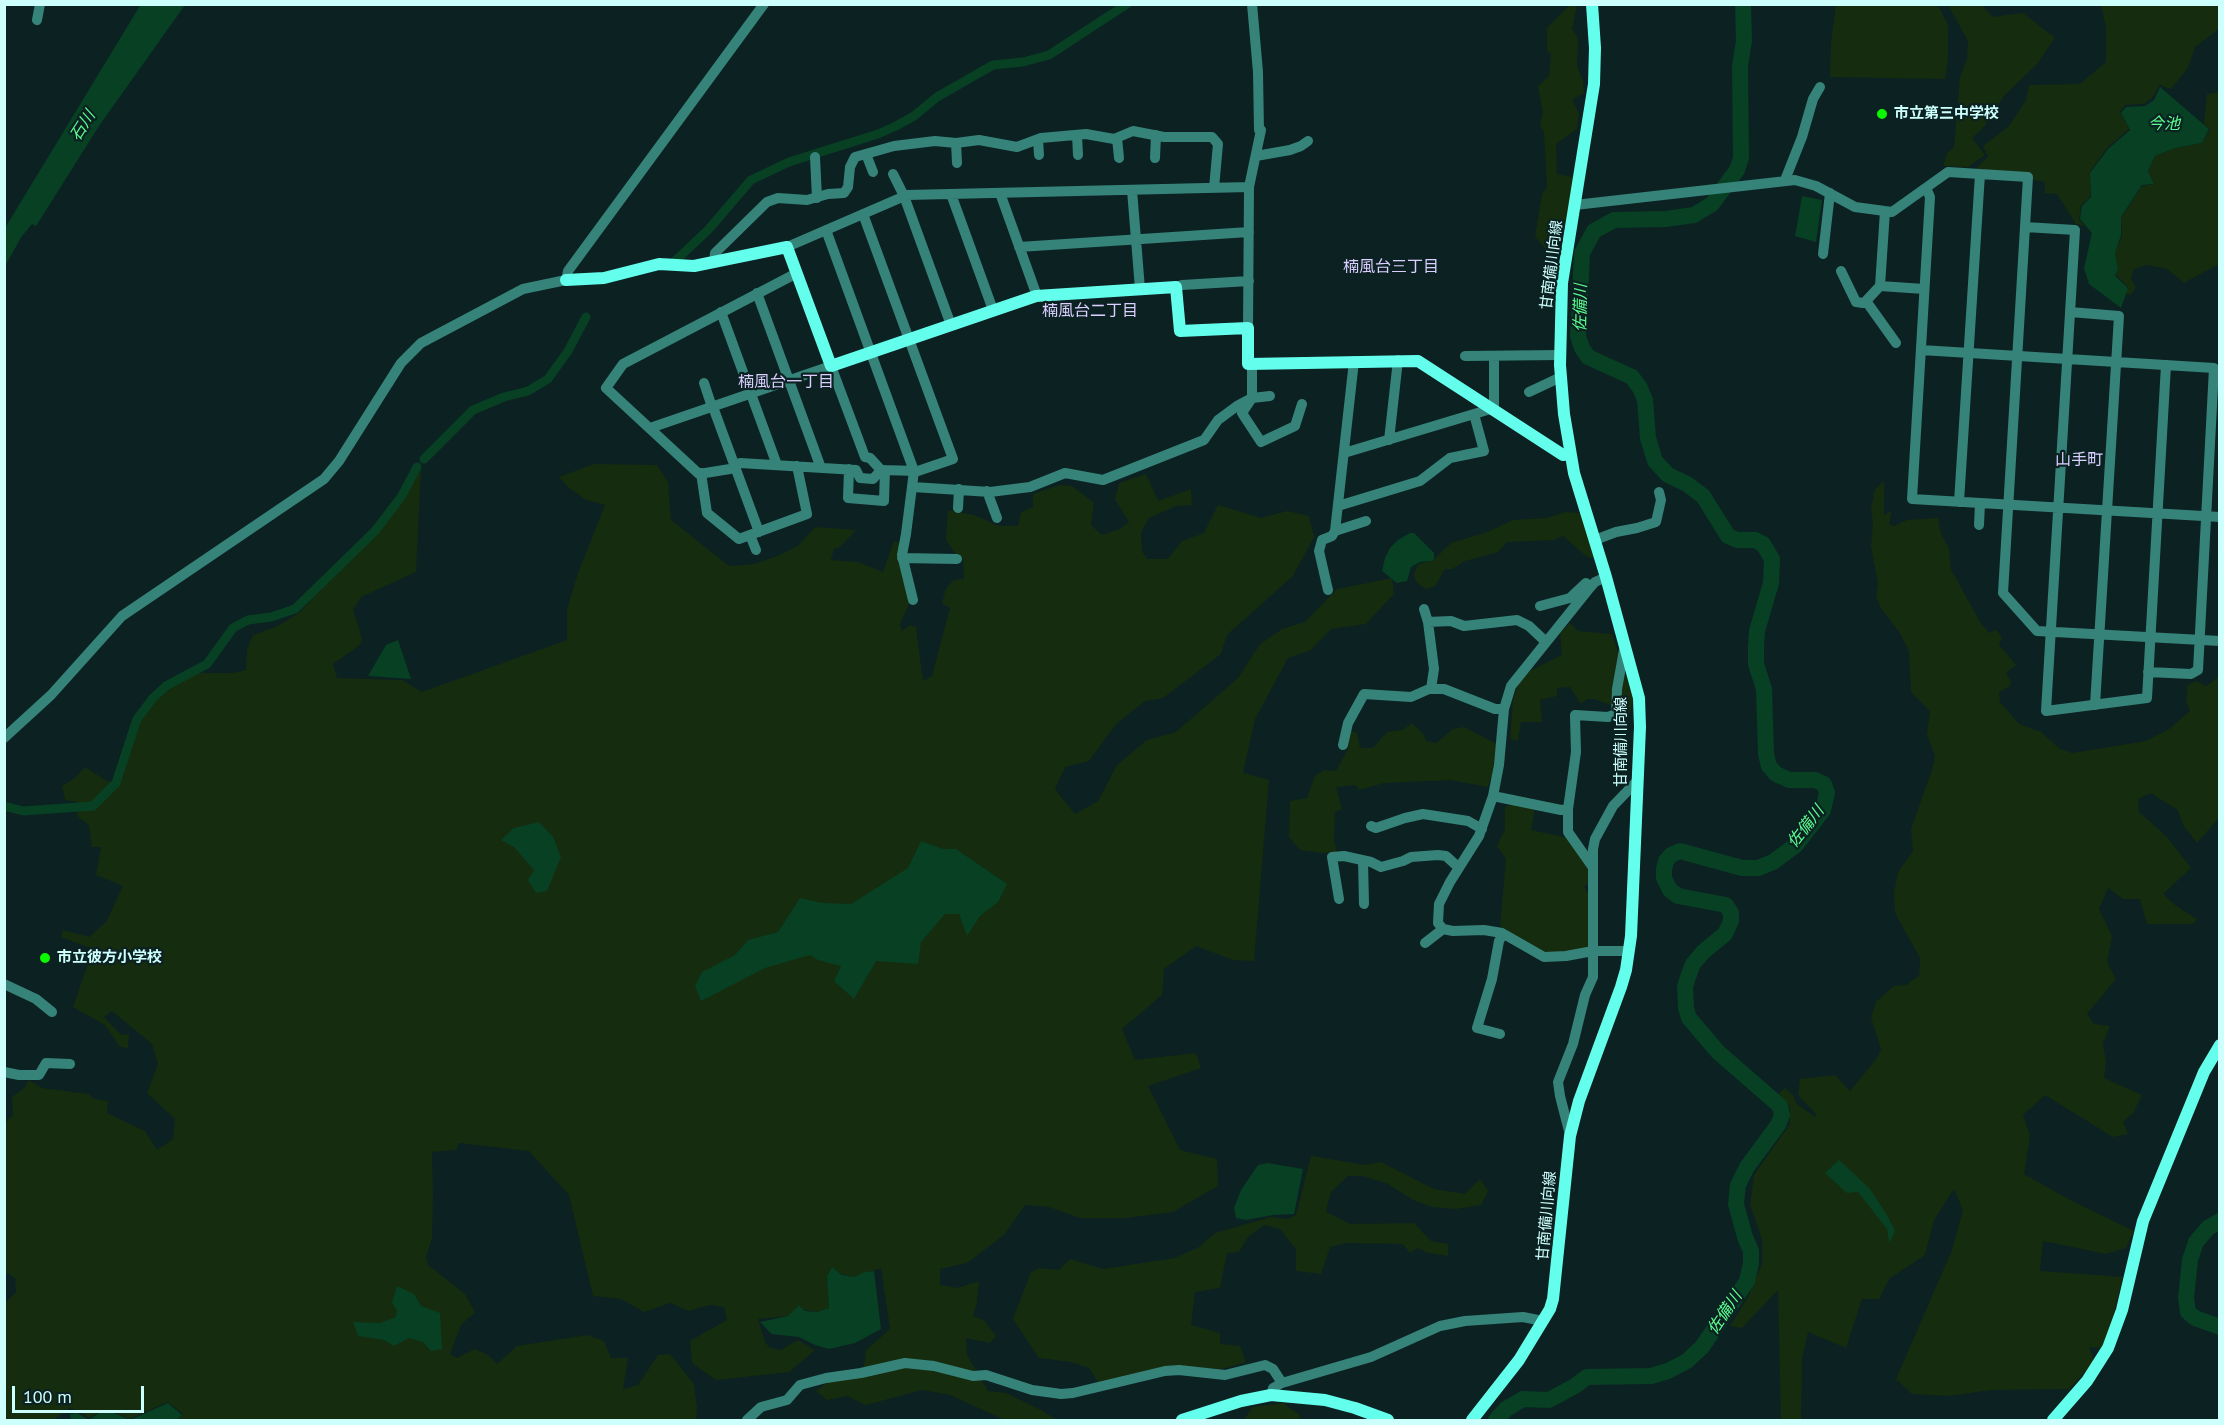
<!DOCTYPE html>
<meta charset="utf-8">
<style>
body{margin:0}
#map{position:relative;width:2224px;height:1425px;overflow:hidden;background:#0c2122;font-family:"PT Sans",sans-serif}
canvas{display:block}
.frame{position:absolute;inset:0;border:6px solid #cdfffd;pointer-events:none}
.scale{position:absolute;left:12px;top:1386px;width:132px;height:27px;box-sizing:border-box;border:3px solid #cdfffd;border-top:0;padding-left:8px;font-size:18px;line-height:21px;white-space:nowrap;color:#cdfffd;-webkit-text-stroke:4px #0c2122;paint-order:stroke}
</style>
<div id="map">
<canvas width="2224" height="1425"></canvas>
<div class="frame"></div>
<div class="scale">100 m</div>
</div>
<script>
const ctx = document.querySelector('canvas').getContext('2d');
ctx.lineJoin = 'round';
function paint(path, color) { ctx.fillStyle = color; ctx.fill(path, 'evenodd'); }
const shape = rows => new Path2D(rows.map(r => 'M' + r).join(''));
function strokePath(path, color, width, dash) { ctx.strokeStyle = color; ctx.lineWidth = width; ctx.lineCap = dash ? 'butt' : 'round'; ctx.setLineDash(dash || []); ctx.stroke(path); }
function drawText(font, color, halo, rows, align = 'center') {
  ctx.font = font + ' "PT Sans","Noto Sans JP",sans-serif'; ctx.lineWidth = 4.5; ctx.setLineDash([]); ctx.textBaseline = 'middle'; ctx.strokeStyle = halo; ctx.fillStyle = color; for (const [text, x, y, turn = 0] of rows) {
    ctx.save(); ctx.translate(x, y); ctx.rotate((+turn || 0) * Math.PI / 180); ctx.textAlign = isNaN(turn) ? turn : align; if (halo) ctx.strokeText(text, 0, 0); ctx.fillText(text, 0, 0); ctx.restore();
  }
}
paint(shape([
 [1570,5,1577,5,1572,29,1578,38,1577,66,1583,81,1584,93,1572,100,1579,113,1577,129,1556,144,1557,174,1572,177,1574,187,1558,252,1545,248,1535,237,1542,194,1547,187,1544,132,1540,125,1543,113,1538,86,1549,76,1551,54,1547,51,1547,28],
 [1836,5,1938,5,1948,25,1948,59,1945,79,1830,77,1831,41],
 [1948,5,1982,5,1993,17,2023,13,2055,38,2037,64,2004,96,1983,128,1972,138,1985,155,1968,167,1943,166,1947,153,1954,147,1960,77,1967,59,1968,41],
 [2101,5,2219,5,2219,29,2195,47,2188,68,2171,89,2160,85,2152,98,2144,104,2125,105,2120,112,2129,129,2107,148,2090,172,2090,197,2081,205,2079,219,2085,226,2076,224,2057,194,2045,193,2045,182,1976,169,1988,156,1983,146,2009,126,2026,100,2029,85,2080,84,2106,62,2106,27],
 [2219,92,2219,264,2184,283,2167,269,2147,265,2134,269,2131,278,2136,288,2131,295,2126,294,2128,287,2116,275,2118,269,2115,253,2122,235,2121,218,2142,186,2154,184,2148,171,2155,156,2175,148,2202,143,2210,129,2204,124,2207,94],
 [594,464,657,465,668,482,671,520,729,566,754,564,780,555,798,546,815,527,856,530,840,547,834,549,831,560,858,562,883,572,894,541,900,543,910,602,900,624,902,631,910,625,916,627,923,681,932,676,950,608,942,604,945,591,953,580,964,579,963,558,955,553,946,540,948,510,974,515,999,526,1018,526,1021,512,1033,507,1033,494,1060,485,1072,486,1094,503,1091,525,1102,535,1120,529,1129,522,1115,499,1119,483,1146,474,1158,501,1191,489,1192,505,1176,506,1149,518,1141,532,1142,551,1147,559,1168,559,1182,541,1204,533,1218,505,1261,518,1287,511,1309,516,1314,537,1293,576,1227,635,1221,654,1163,698,1145,701,1116,724,1089,761,1065,767,1055,789,1075,814,1098,801,1117,765,1147,740,1176,732,1238,678,1260,644,1282,629,1305,622,1337,589,1392,578,1394,594,1366,624,1331,629,1311,650,1288,658,1255,719,1243,773,1269,780,1254,961,1233,960,1196,946,1164,969,1162,995,1122,1029,1135,1060,1196,1053,1201,1068,1148,1086,1180,1150,1217,1159,1218,1186,1173,1212,1126,1218,1080,1218,1049,1207,1025,1205,1004,1235,967,1263,940,1269,940,1285,958,1288,979,1281,977,1302,973,1316,984,1320,996,1336,990,1343,966,1338,967,1355,988,1391,1006,1393,1043,1411,1057,1420,1005,1420,950,1395,922,1390,866,1405,847,1396,827,1400,816,1391,829,1381,852,1379,864,1366,866,1350,890,1329,881,1268,854,1277,841,1274,832,1267,827,1276,829,1308,817,1312,805,1310,799,1305,788,1316,758,1319,765,1342,770,1348,781,1350,798,1340,815,1350,789,1372,716,1380,692,1363,690,1341,727,1320,724,1307,709,1305,689,1311,670,1303,644,1312,621,1299,593,1296,569,1195,529,1151,459,1143,456,1150,432,1152,433,1195,432,1239,426,1256,428,1265,465,1294,475,1312,461,1325,450,1354,457,1358,475,1349,488,1355,497,1364,517,1346,588,1335,604,1341,611,1358,628,1358,623,1389,638,1385,658,1355,670,1354,694,1384,697,1408,696,1420,178,1420,183,1414,168,1402,129,1419,112,1411,99,1412,89,1418,79,1411,70,1408,53,1420,5,1420,5,1303,16,1292,15,1278,8,1273,4,1275,4,1124,13,1115,12,1097,24,1088,29,1080,42,1088,89,1094,94,1099,108,1101,107,1113,145,1131,157,1150,173,1139,175,1119,147,1093,158,1064,152,1044,112,1011,104,1017,121,1035,129,1034,128,1048,120,1047,105,1025,73,1007,93,949,61,937,63,930,89,937,106,922,123,886,96,875,101,847,92,847,89,825,77,816,78,802,65,800,62,786,75,778,85,767,107,781,121,782,140,720,156,698,172,686,194,673,232,673,246,670,247,650,253,635,278,626,300,612,337,572,378,532,421,469,416,572,361,597,353,610,362,638,360,645,333,664,337,678,402,680,422,692,567,640,567,609,578,573,605,505,586,500,568,487,559,477],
 [1884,481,1884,515,1892,510,1889,524,1894,526,1907,520,1938,518,1941,534,1949,548,1951,569,1980,622,1989,633,1996,630,2002,637,1999,645,2016,665,2006,673,2011,681,2010,686,1999,692,2000,702,2019,724,2041,732,2060,749,2072,753,2146,741,2169,729,2190,711,2186,700,2188,685,2196,681,2206,686,2219,677,2220,800,2218,819,2197,843,2183,825,2178,810,2150,793,2138,799,2139,812,2167,837,2191,868,2163,894,2175,905,2197,919,2193,924,2147,924,2140,899,2123,899,2108,888,2099,909,2112,936,2107,962,2116,979,2087,1014,2094,1024,2110,1026,2103,1043,2106,1062,2104,1078,2142,1095,2133,1113,2123,1122,2128,1134,2113,1137,2045,1095,2023,1115,2030,1135,2024,1174,2072,1201,2134,1231,2126,1248,2106,1254,2043,1241,2040,1271,2123,1277,2111,1325,2102,1348,2089,1347,2094,1362,2069,1389,1991,1390,1949,1396,1912,1394,1896,1379,1952,1250,1963,1210,1954,1189,1934,1220,1925,1255,1889,1279,1879,1299,1862,1299,1846,1348,1808,1332,1802,1360,1801,1420,1781,1420,1778,1290,1742,1328,1730,1326,1747,1299,1762,1264,1762,1239,1750,1205,1754,1175,1790,1124,1790,1106,1777,1096,1785,1088,1793,1095,1797,1104,1815,1117,1816,1114,1798,1095,1800,1079,1835,1075,1850,1091,1877,1058,1881,1049,1871,1018,1876,1002,1894,986,1906,985,1919,976,1920,958,1895,913,1894,893,1898,872,1913,851,1911,829,1932,770,1935,756,1927,735,1930,711,1911,692,1909,651,1899,632,1881,608,1876,596,1878,584,1871,546,1873,523,1871,509,1875,489],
 [1566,512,1581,513,1594,559,1586,556,1563,536,1554,540,1507,542,1498,552,1465,561,1452,569,1445,569,1435,586,1426,589,1416,582,1414,575,1418,564,1432,561,1451,543,1487,532,1513,520,1546,518],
 [1570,623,1578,631,1612,634,1633,697,1630,714,1624,718,1619,708,1594,699,1587,699,1581,704,1570,687,1557,688,1557,696,1540,700,1542,722,1521,722,1518,741,1510,739,1513,700,1519,682,1530,671,1562,655,1560,633],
 [1412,723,1424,735,1426,741,1436,743,1453,729,1464,727,1497,744,1492,775,1488,787,1450,780,1384,783,1359,790,1355,785,1336,787,1342,809,1335,812,1334,841,1337,852,1321,853,1300,850,1289,837,1290,801,1307,798,1315,776,1324,770,1336,771,1348,749,1349,730,1357,733,1360,748,1373,748,1387,732,1402,730],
 [1514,803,1535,808,1531,830,1569,838,1592,870,1591,881,1584,887,1591,898,1592,947,1554,954,1540,952,1500,926,1506,859,1497,846,1505,830,1505,807],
 [1311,1156,1365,1165,1381,1162,1434,1189,1465,1194,1480,1179,1488,1191,1481,1205,1456,1209,1432,1207,1413,1200,1388,1184,1363,1176,1348,1176,1331,1192,1326,1212,1350,1224,1414,1223,1431,1241,1448,1244,1448,1256,1428,1253,1418,1248,1410,1253,1403,1244,1347,1243,1330,1247,1321,1274,1296,1271,1296,1249,1280,1229,1264,1225,1248,1237,1239,1252,1227,1253,1220,1288,1195,1292,1191,1325,1220,1333,1220,1344,1240,1346,1246,1362,1222,1369,1170,1366,1098,1382,1089,1368,1071,1362,1039,1358,1013,1319,1031,1272,1040,1268,1059,1270,1070,1259,1103,1269,1175,1258,1199,1247,1215,1233,1271,1217,1287,1219,1296,1215],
 [1283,1403,1300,1415,1299,1420,1244,1420,1252,1407]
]), '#152c0f');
paint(shape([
 [141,4,185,5,99,126,36,226,32,224,22,236,5,266,5,228],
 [2160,87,2209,129,2202,143,2175,148,2155,156,2148,171,2154,184,2142,185,2121,217,2121,235,2115,253,2118,269,2115,276,2128,288,2121,308,2089,284,2084,268,2092,233,2080,219,2082,206,2091,197,2090,173,2108,149,2130,130,2121,113,2126,107,2145,106,2154,100],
 [1802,196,1822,200,1816,242,1795,236],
 [1410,533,1414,533,1434,553,1434,559,1432,561,1420,562,1411,567,1407,581,1397,583,1382,571,1385,558,1390,548,1398,540],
 [398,640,411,679,368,676,386,645],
 [539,822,553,837,561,857,547,891,536,893,528,880,534,870,514,847,501,840,514,828],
 [921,841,943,849,956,849,1007,884,998,902,980,916,967,936,959,914,945,914,921,942,918,964,876,961,854,999,834,981,841,966,818,960,810,955,765,968,701,1001,695,986,702,972,735,955,748,940,778,932,800,898,823,903,851,904,908,868],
 [1839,1160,1870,1189,1887,1215,1895,1231,1889,1243,1887,1229,1858,1192,1847,1193,1825,1173],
 [1268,1163,1303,1169,1294,1214,1273,1215,1246,1220,1236,1218,1234,1208,1241,1190,1258,1165],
 [832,1267,842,1275,854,1277,865,1272,874,1271,881,1329,855,1343,829,1349,815,1345,799,1337,772,1334,760,1322,788,1316,799,1305,805,1311,817,1312,829,1308,827,1276],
 [397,1286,414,1294,421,1306,440,1313,442,1349,431,1351,423,1342,409,1338,394,1346,384,1340,358,1336,353,1322,380,1323,396,1317,397,1310,392,1303],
 [168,1403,182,1415,177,1420,71,1420,70,1414,77,1413,89,1420,99,1413,112,1412,130,1420]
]), '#074023');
strokePath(shape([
 [674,262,708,230,751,180,789,162,878,134,896,126,914,116,937,97,993,65,1023,62,1049,55,1127,4],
 [424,459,473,410,504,397,528,391,548,379,568,351,586,317],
 [4,806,23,811,93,806,116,783,137,719,153,698,166,686,207,664,233,628,248,620,271,617,295,609,375,531,401,497,417,467]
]), '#074023', 9);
strokePath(shape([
 [2220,1221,2208,1228,2196,1242,2190,1260,2186,1298,2188,1312,2195,1318,2220,1327],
 [1496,1420,1506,1409,1523,1399,1549,1400,1575,1386,1587,1377,1651,1376,1668,1371,1687,1361,1702,1347,1747,1281,1751,1263,1751,1251,1745,1237,1736,1204,1738,1185,1747,1167,1778,1125,1782,1115,1780,1106,1718,1052,1689,1018,1686,1008,1685,987,1688,977,1693,964,1703,952,1725,934,1731,921,1731,913,1726,905,1678,896,1670,890,1664,878,1664,869,1666,861,1671,855,1680,851,1742,868,1758,868,1773,862,1796,845,1823,810,1827,793,1824,784,1815,780,1789,780,1776,774,1769,766,1766,754,1764,689,1756,664,1756,647,1757,631,1771,583,1772,559,1763,544,1755,540,1737,540,1728,536,1703,496,1687,484,1668,475,1655,461,1648,438,1645,400,1640,388,1632,377,1588,357,1582,348,1578,336,1582,253,1594,231,1614,220,1666,219,1694,215,1712,204,1737,170,1741,158,1740,66,1744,41,1743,4]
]), '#074023', 16);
strokePath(shape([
 [37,20,40,4],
 [1077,135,1078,155],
 [1117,138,1119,158],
 [1038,139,1039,155],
 [956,143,957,163],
 [866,154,873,172],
 [1256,156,1290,150,1301,146,1308,141],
 [815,157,817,198],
 [1155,158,1156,135],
 [893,174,904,196,951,325],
 [1785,180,1802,137,1813,99,1820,87],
 [1926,188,1930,197,1912,499,2220,517],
 [1132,190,1140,289],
 [1000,193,1037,296],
 [951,194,993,310],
 [1575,205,1795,180,1816,186,1855,207,1892,212,1948,172,2028,177,2003,593,2037,631,2220,641],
 [2025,227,2075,230,2046,711,2147,698,2166,365],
 [826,230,914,471,906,534,902,555,913,600],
 [787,247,907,195,1249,187],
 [1019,247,1249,232],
 [1823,254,1830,193],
 [714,262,715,253,767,202,778,198,807,200,828,194,844,193,848,187,850,167,855,157,894,146,935,141,956,143,979,140,1017,147,1041,138,1086,134,1114,139,1133,131,1164,137,1212,137,1218,144,1214,188],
 [1841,271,1856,302,1863,303,1866,301,1880,286,1924,289],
 [797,273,623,364,606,388,699,474,730,469,740,463,856,470],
 [1880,286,1885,211],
 [1176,287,1182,285,1249,281],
 [757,293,821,468],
 [1866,301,1896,343],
 [721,312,777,465],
 [2070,312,2119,316,2095,705],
 [1248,328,1249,187,1261,130,1259,130,1258,72,1252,4],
 [1921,350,2214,368,2198,670,2191,674,2148,672],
 [1465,356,1560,355],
 [1252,364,1252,398,1242,413,1261,442,1295,426,1302,404],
 [704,383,712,407],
 [1529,392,1561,377],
 [713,407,759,532],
 [650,428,831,366,865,457,870,458,881,470,918,471,953,459,863,214],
 [1389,440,1398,360],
 [1344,453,1494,408,1494,356],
 [849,469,848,498,884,501,885,470],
 [856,470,860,478,873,479,881,470],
 [701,473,707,513,739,539,807,514,797,466],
 [913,487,990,492,1030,487,1065,473,1103,480,1204,440,1218,420,1237,406,1252,398,1270,396],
 [987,491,997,518],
 [1959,502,1980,174],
 [1338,506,1420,481,1450,458,1484,451,1474,414],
 [958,508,959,489],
 [1979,525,1980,503],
 [1335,531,1366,521],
 [750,535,756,550],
 [1595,540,1616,532,1637,528,1656,522,1661,500,1659,492],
 [902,558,957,559],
 [1328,590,1319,551,1322,540,1332,536,1335,531,1354,361],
 [1540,606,1570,598,1586,583],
 [1424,609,1428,622,1434,669,1431,689],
 [1428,622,1451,621,1464,626,1517,620,1529,626,1546,642],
 [4,738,51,695,122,616,324,479,339,461,401,363,421,343,523,289,566,280,568,271,764,4],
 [1343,745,1348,723,1364,694,1411,697,1429,689,1444,689,1495,709,1504,709],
 [1493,796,1561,810,1568,809],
 [1371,826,1376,828,1405,818,1423,814,1468,821,1482,829],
 [1363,860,1364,904],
 [1592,866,1568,832,1568,809,1576,752,1575,717,1575,715,1608,717,1616,714,1617,689,1624,650],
 [1339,899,1332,857,1344,856,1371,862,1381,867,1403,861,1411,857,1438,855,1446,856,1458,867],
 [1443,929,1438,923,1439,904,1450,882,1479,836,1493,796,1499,765,1504,709,1511,686,1588,590,1595,582,1606,577],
 [1425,943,1443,929,1453,931,1484,930,1502,933,1544,957,1566,956,1593,951,1629,951],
 [4,984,36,999,52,1012],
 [1500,1034,1477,1028,1492,979,1499,941,1503,934],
 [4,1072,19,1075,39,1075,46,1063,70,1064],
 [1570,1135,1560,1096,1558,1082,1573,1044,1585,995,1593,977,1593,849,1595,839,1613,806,1638,780],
 [1271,1395,1273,1388,1282,1383,1371,1357,1440,1326,1465,1321,1523,1317,1543,1321],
 [747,1420,761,1407,787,1400,800,1385,826,1378,861,1373,905,1363,934,1366,973,1376,986,1375,1032,1390,1061,1394,1073,1393,1165,1371,1179,1370,1225,1375,1265,1365,1273,1369,1282,1383]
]), '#36837a', 10);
strokePath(shape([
 [566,280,604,278,659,264,694,266,787,247,831,366,1036,296,1176,287,1180,331,1248,328,1248,364,1418,361,1563,455,1570,454],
 [1182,1420,1241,1401,1271,1395,1325,1400,1355,1408,1388,1420],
 [1472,1420,1519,1360,1550,1309,1553,1299,1570,1136,1579,1101,1621,987,1626,970,1631,936,1640,727,1639,698,1606,577,1574,473,1564,414,1560,365,1562,283,1594,84,1595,48,1592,4],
 [2053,1420,2087,1381,2108,1348,2122,1310,2143,1221,2204,1072,2220,1045]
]), '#64ffec', 12);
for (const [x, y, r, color] of [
 [1882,114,6,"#0cf800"],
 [45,958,6,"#0cf800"]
]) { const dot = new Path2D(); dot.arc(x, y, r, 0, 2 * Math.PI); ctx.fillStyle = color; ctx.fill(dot); strokePath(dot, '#0c2122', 2); }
drawText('bold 15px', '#cdfffd', '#0c2122', [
 ["市立第三中学校",1894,114],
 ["市立彼方小学校",57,958]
], 'left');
drawText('15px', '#cdfffd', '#0c2122', [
 ["甘南備川向線",1552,265,-83],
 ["甘南備川向線",1622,742,-90],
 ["甘南備川向線",1547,1216,-85]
]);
drawText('italic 16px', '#5bff8f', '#0c2122', [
 ["今池",2164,124],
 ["石川",83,126,-57],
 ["佐備川",1581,308,-89],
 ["佐備川",1806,827,-52],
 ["佐備川",1725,1313,-56]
]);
drawText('16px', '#dacfff', '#0c2122', [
 ["楠風台三丁目",1391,267],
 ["楠風台二丁目",1090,311],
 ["楠風台一丁目",786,382],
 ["山手町",2079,460]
]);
</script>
